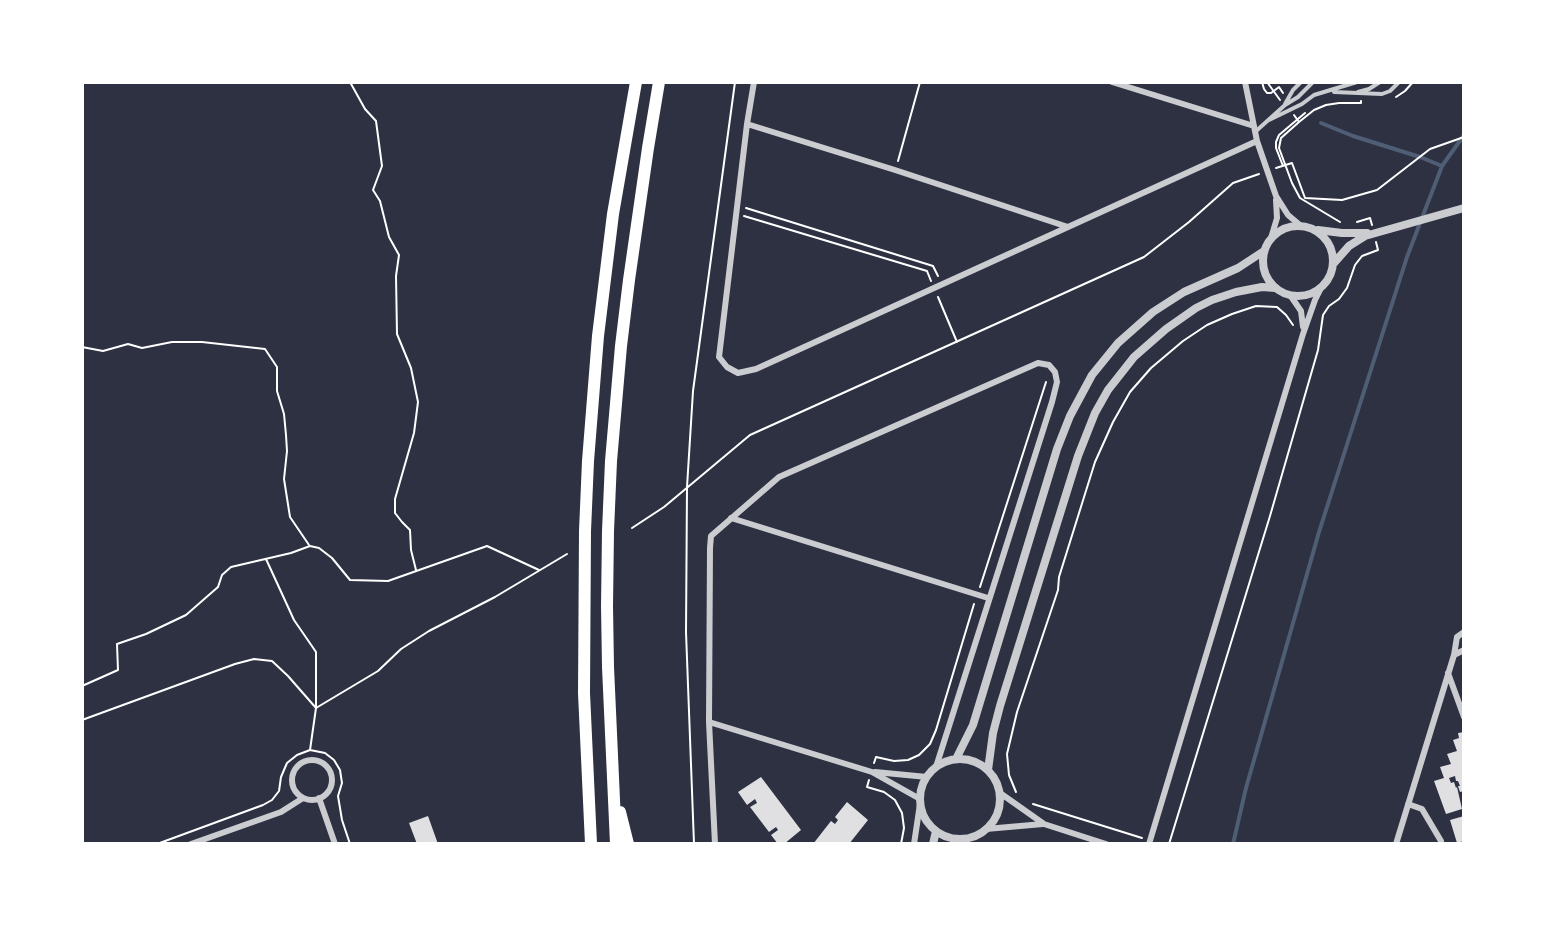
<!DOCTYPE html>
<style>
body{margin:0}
#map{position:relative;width:1546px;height:926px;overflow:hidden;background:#2d3142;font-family:"Asap Condensed",sans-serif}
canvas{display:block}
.frame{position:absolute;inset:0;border:84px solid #fff;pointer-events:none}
</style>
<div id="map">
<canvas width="1546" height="926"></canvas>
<div class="frame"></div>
</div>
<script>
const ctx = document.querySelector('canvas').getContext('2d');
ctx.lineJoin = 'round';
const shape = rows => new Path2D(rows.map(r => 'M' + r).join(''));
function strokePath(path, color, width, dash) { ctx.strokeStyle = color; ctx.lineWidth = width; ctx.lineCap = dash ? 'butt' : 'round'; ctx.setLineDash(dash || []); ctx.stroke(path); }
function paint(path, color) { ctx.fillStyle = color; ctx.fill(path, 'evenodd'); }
strokePath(shape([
 [1321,123,1353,136,1420,157,1442,166],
 [1233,844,1246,788,1319,532,1407,257,1442,166,1464,135]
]), '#4f5d75', 4);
paint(shape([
 [1464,732,1464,791,1460,792,1458,786,1460,786,1458,781,1456,781,1455,776,1449,778,1451,783,1454,782,1456,788,1457,787,1462,809,1446,814,1434,781,1444,778,1440,767,1451,764,1447,754,1457,751,1453,740,1459,738,1458,733],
 [761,777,801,830,784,844,778,844,771,835,778,830,776,827,769,832,750,807,757,803,755,799,747,805,738,792],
 [847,802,868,820,849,844,813,844,831,821,835,824,838,820,835,817],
 [428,816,438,844,417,844,409,823],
 [1464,816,1464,841,1457,843,1450,820]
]), '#e0e0e3');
strokePath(shape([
 [350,82,365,109,376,121,382,166,373,190,380,201,389,237,399,255,396,276,397,334,411,368,418,402,414,433,395,499,395,513,402,522,410,530,411,550,416,570],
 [1262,82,1264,89,1267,93,1271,93,1279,87,1283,93],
 [1267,82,1280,100],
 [1396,97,1405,91,1413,82],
 [1294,115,1299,122,1281,138,1279,148,1292,183,1300,198,1340,222],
 [1299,122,1314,110,1326,105,1339,103,1361,103,1361,101],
 [898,161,920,82],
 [1283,166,1276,148,1276,142,1279,135,1305,113],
 [1276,168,1292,163,1305,198,1342,200,1377,190,1430,149,1464,137],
 [746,208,933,266,938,276],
 [744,216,927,271,931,281],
 [1357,222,1370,218,1372,225],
 [938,297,957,342],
 [82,347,103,351,128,344,142,348,172,342,202,342,265,349,277,367,277,391,284,414,286,435,287,451,284,479,290,517,309,545],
 [632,528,664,507,750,435,1144,257,1189,222,1233,183,1259,174],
 [266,559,294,620,316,652,316,708,310,750],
 [980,587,1046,382],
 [82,686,118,670,117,644,146,634,186,615,218,587,222,575,231,567,291,553,310,546,319,548,332,558,350,580,388,581,487,546,539,570],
 [82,720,235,664,254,659,272,661,288,676,316,708,378,671,401,649,429,631,495,597,567,554],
 [874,763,876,757,894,761,908,760,919,755,930,744,936,730,974,604],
 [869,780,867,787,884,792,895,800,902,813,904,828,901,844],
 [1016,792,1009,775,1007,754,1017,712,1058,590,1059,577,1095,462,1113,422,1130,392,1151,368,1183,341,1207,325,1232,314,1256,306,1277,307,1286,315,1293,325],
 [1033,804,1142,838],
 [157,844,263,805,272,800,279,791,281,777,287,763,297,755,310,750,325,753,334,760,340,770,342,783,338,796,342,820,350,844],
 [694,844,686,632,687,487,693,391,735,82],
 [1169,844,1270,516,1318,350,1323,315,1329,306,1339,299,1347,288,1355,265,1362,256,1378,250,1376,242]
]), '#fff', 2);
strokePath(shape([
 [1334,92,1382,94,1390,91,1399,82],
 [1358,92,1369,89,1380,82],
 [1285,104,1293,90,1301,82],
 [1267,121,1302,104,1314,95,1357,82],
 [1255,132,1285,105,1298,97,1313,82]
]), '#caccd0', 4);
strokePath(shape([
 [754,82,747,124,719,357,727,367,738,373,756,369,1257,141],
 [1112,82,1254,126],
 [1245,82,1257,141,1276,196,1288,215,1301,226],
 [747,124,895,170,1068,227],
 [1271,238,1277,218,1276,200],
 [1290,295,1301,311,1303,327],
 [731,518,988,598],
 [1464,632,1457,637,1454,655,1464,650],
 [1448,673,1464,717],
 [709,722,872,772,920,799],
 '292 780a20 20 0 1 1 40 0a20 20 0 1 1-40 0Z',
 [875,772,927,777],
 [1000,793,1044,824,1106,844],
 [319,798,335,844],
 [1408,804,1422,809,1441,841],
 [986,829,1043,824],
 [191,844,281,812,303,798],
 [715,844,709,722,710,548,711,536,779,477,1038,363,1049,365,1055,372,1057,382,1052,402,936,767],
 [914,844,920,804],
 [1149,844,1303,334,1315,300,1321,288],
 [1396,844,1454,655]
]), '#caccd0', 6);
strokePath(shape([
 '1263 261a35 35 0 1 1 70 0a35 35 0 1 1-70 0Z',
 [1318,230,1342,233,1367,233],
 [1334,263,1349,246,1365,236,1464,208],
 '920 799a40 40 0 1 1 80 0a40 40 0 1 1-80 0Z',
 [956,759,973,725,1057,449,1070,416,1092,375,1118,343,1153,312,1184,292,1238,268,1264,251],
 [988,770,993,733,1000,706,1078,456,1095,413,1108,390,1134,357,1166,329,1196,308,1212,300,1236,292,1262,287,1275,288],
 [933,844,936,831]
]), '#caccd0', 8);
strokePath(shape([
 [620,812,628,844],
 [591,844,584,693,585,531,588,461,598,336,613,214,636,82],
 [616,844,608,667,607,606,608,531,611,461,621,346,629,280,648,148,659,82]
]), '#fff', 12);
</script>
